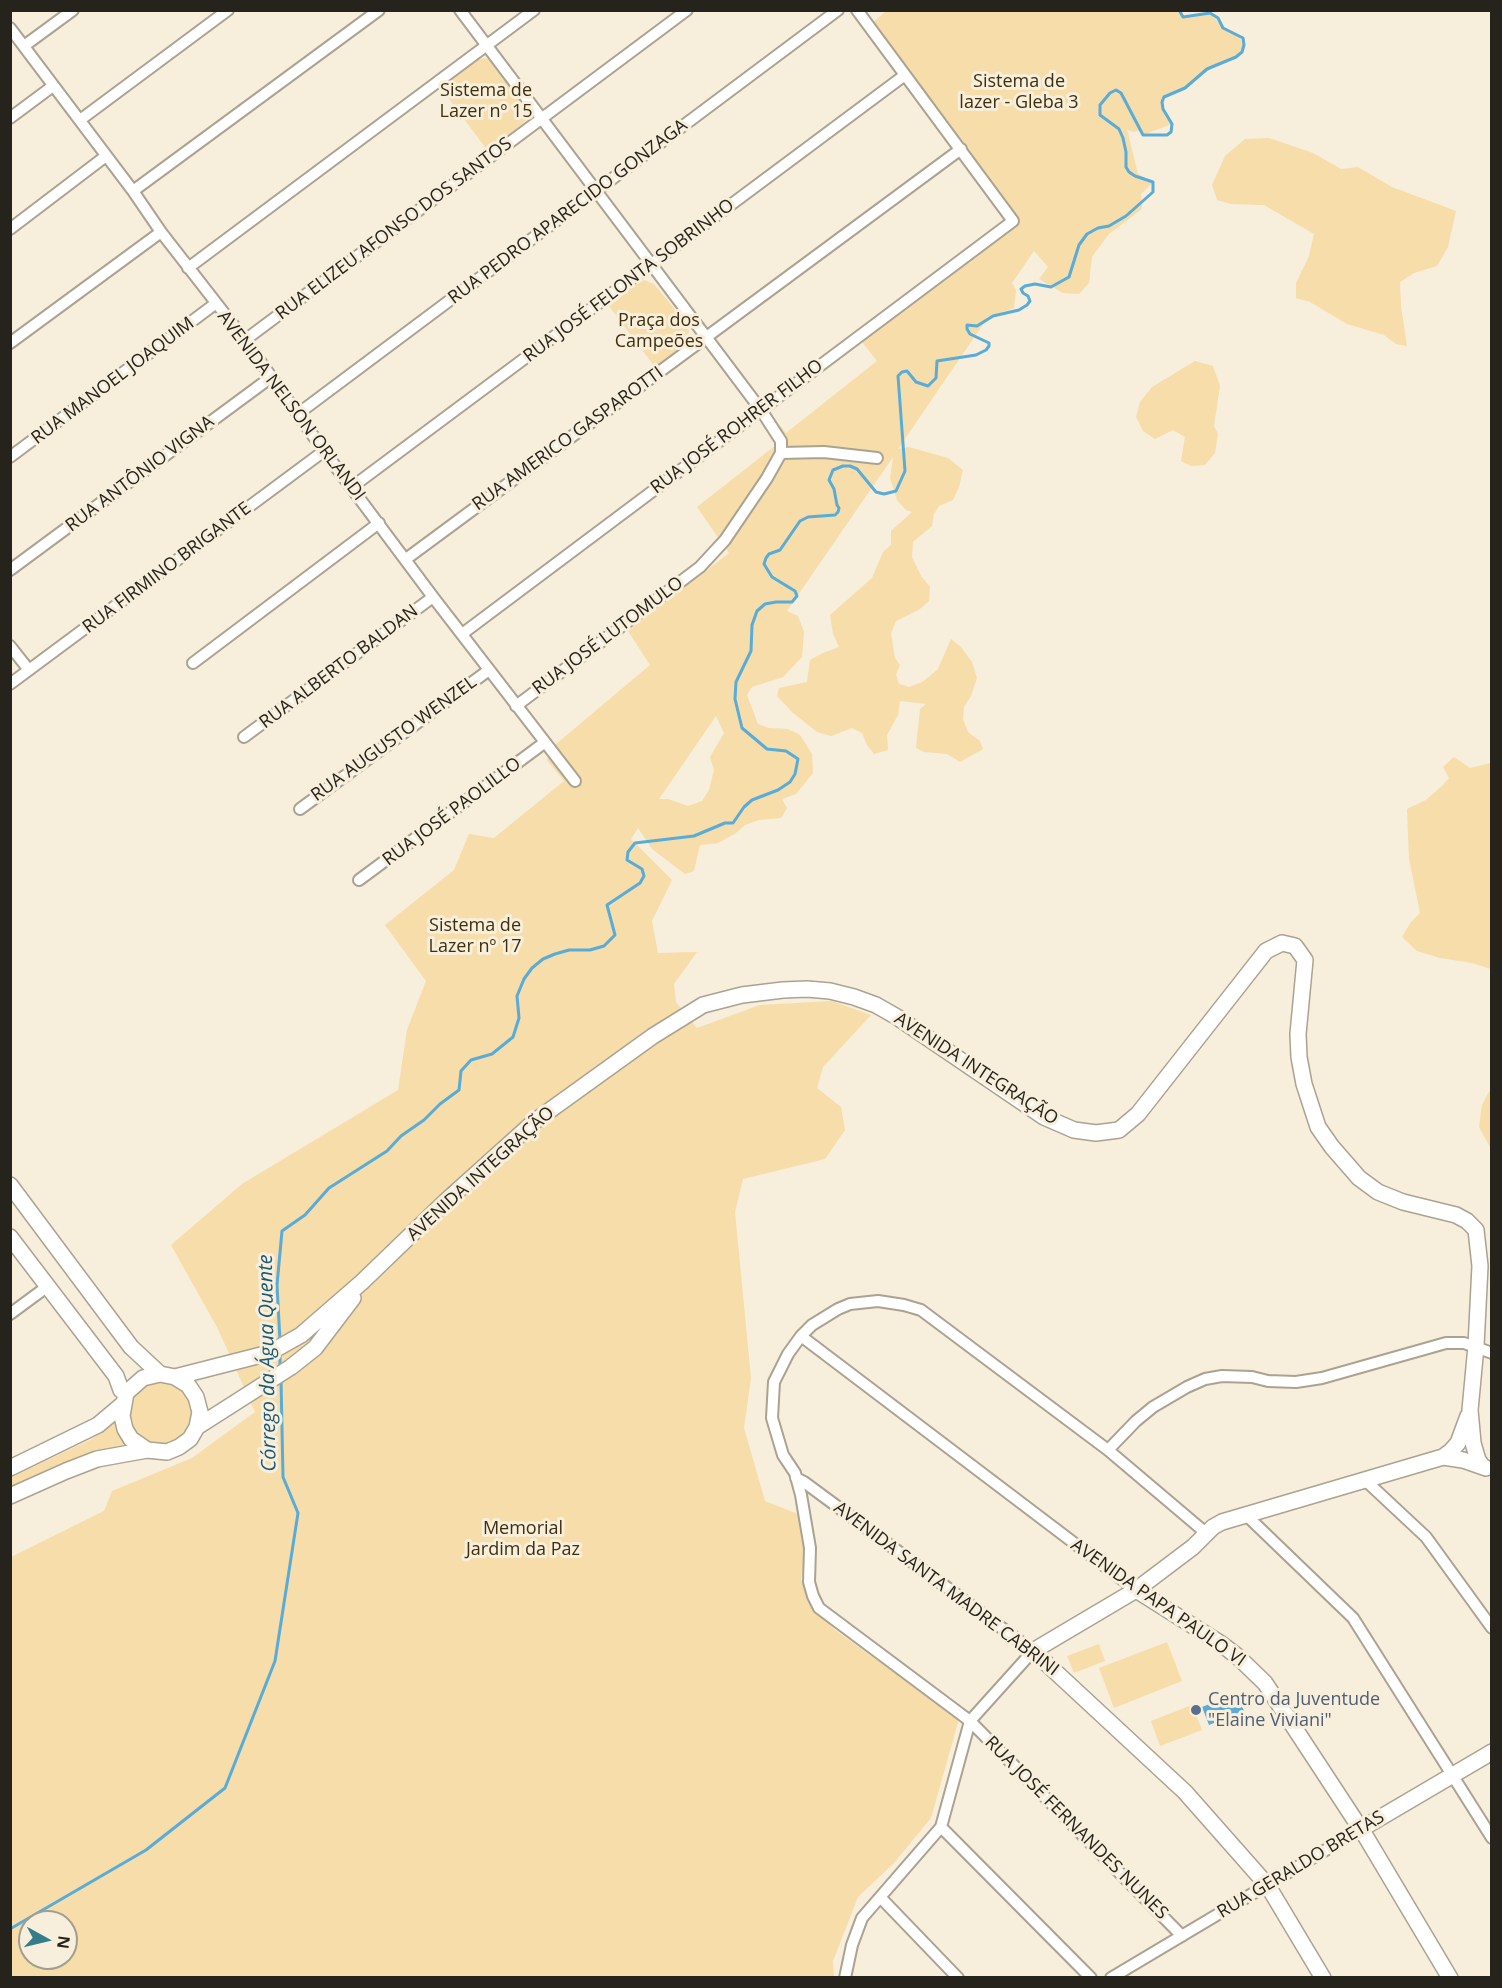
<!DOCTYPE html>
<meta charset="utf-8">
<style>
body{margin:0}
#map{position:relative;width:1502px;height:1988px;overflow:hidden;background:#f7eedb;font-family:"Open Sans",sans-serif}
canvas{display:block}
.frame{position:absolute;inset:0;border:12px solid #26231c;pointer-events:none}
.north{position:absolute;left:18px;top:1910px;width:60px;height:60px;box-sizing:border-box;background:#f7eedb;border:2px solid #a39d8f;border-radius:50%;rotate:98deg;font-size:16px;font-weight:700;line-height:24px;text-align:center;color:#26231c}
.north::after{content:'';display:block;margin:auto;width:21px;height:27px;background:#377d89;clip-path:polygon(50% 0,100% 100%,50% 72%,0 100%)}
</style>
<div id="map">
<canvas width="1502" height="1988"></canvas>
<div class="frame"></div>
<div class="north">N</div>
</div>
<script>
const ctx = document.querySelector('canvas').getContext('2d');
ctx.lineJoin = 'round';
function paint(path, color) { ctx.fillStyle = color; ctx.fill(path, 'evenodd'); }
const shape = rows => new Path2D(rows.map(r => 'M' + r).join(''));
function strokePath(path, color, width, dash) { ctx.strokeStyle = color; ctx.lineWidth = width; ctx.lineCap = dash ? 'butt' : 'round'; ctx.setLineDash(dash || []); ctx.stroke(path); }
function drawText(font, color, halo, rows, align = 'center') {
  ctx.font = font + ' "Open Sans",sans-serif'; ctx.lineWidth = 6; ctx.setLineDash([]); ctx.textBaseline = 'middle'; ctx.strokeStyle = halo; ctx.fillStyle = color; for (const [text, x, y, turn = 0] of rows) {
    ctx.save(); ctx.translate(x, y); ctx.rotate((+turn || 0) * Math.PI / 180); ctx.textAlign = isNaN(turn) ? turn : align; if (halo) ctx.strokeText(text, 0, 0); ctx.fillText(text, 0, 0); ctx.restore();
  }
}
paint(shape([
 [887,10,1179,10,1183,17,1210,13,1223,28,1237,34,1244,45,1236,57,1220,62,1185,88,1164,97,1163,109,1172,124,1143,135,1141,130,1133,132,1127,129,1138,174,1153,182,1141,194,1142,209,1109,234,1092,257,1089,283,1079,294,1063,293,1039,279,1048,267,1034,251,1012,283,1016,290,1014,308,988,317,898,449,909,447,948,458,963,470,959,487,953,500,939,506,934,514,932,526,913,542,912,557,921,576,930,587,929,601,920,609,896,621,891,634,895,658,900,665,896,674,899,684,909,687,922,682,930,676,938,669,951,639,961,647,972,662,977,678,971,696,964,707,963,719,968,732,980,741,983,749,960,762,947,754,924,752,916,748,920,709,926,704,900,701,898,715,887,735,888,750,874,754,867,745,862,733,852,728,831,736,817,732,792,712,777,696,779,688,807,682,810,660,823,653,839,647,833,634,830,615,872,578,883,552,891,545,891,531,912,512,906,510,897,500,890,478,893,457,787,611,798,616,804,632,802,657,783,677,752,687,747,695,758,724,769,728,788,729,800,735,812,754,813,773,796,794,782,799,787,808,781,818,759,820,745,825,736,833,718,843,700,845,694,871,685,874,652,849,638,828,631,839,672,880,652,921,658,953,697,952,674,984,676,1002,697,1028,760,1005,832,1001,871,1015,823,1067,817,1088,841,1107,845,1130,825,1159,743,1179,735,1212,751,1378,744,1428,765,1501,798,1514,806,1550,801,1580,811,1605,835,1630,959,1719,931,1818,894,1863,858,1897,833,1961,834,1977,11,1978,11,1557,104,1511,112,1491,192,1458,255,1412,218,1329,171,1245,242,1184,398,1090,407,1030,426,981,385,925,454,870,469,834,494,838,564,781,547,760,555,745,650,665,628,631,729,553,697,507,776,445,759,418,769,412,786,433,877,361,862,342,1012,221,869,26],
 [716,716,724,733,710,757,714,770,709,790,702,801,688,806,668,799,659,799],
 [30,1922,66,1922,66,1958,30,1958],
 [486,58,491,62,524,104,527,113,527,119,520,126,488,151,440,87,479,59],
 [1269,138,1313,153,1341,169,1358,167,1392,187,1456,211,1448,247,1437,266,1414,273,1400,282,1401,306,1407,346,1396,344,1384,335,1347,324,1310,302,1296,298,1296,283,1309,256,1314,234,1264,205,1231,204,1217,200,1212,185,1225,156,1245,139],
 [644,280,654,284,687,324,689,332,686,343,655,367,609,306,636,284],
 [1195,361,1213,366,1220,386,1214,426,1218,434,1215,453,1205,465,1191,466,1181,461,1185,437,1173,430,1155,439,1143,431,1136,417,1140,402,1152,387],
 [1454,757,1470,768,1491,763,1491,969,1472,963,1440,958,1417,951,1402,937,1411,922,1420,913,1409,859,1407,809,1426,800,1443,785,1449,778,1443,767],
 [1491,1088,1491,1149,1479,1127,1482,1105],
 '129 1413a32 32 0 1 1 64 0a32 32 0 1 1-64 0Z',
 [115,1415,132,1447,110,1448,82,1456,11,1489,10,1478,94,1438],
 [1167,1642,1182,1681,1114,1708,1099,1668],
 [1099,1644,1105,1661,1074,1673,1067,1656],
 [1192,1705,1202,1730,1160,1746,1151,1721]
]), '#f6ddaa');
paint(shape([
 [1237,1693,1244,1711,1209,1725,1202,1707]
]), '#58acd7');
strokePath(shape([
 [280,1341,277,1285,282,1231,305,1215,329,1188,387,1151,401,1136,424,1120,440,1104,459,1090,461,1071,471,1060,492,1054,513,1037,519,1018,517,996,524,979,532,968,543,959,555,954,569,950,590,950,604,946,615,935,607,905,640,883,644,876,642,869,627,860,628,852,635,843,694,836,725,823,733,823,744,807,752,800,778,790,790,782,795,774,798,759,786,751,767,749,742,728,735,699,736,682,751,651,752,625,757,611,765,604,776,602,792,602,797,596,795,591,772,577,764,564,766,558,769,554,780,550,800,521,808,517,835,515,838,512,839,508,837,505,834,489,829,480,833,470,843,466,850,466,857,469,876,492,884,494,896,491,905,471,898,376,902,372,907,371,916,382,928,386,936,378,937,361,976,355,986,350,989,346,989,343,970,334,967,329,967,325,977,326,993,316,1019,310,1027,305,1030,301,1028,296,1023,293,1021,289,1025,286,1035,284,1051,287,1069,277,1079,245,1087,234,1098,228,1109,226,1126,216,1153,192,1153,182,1135,176,1129,172,1126,167,1126,152,1123,138,1119,129,1100,115,1100,105,1110,93,1116,90,1121,93,1143,135,1167,135,1171,132,1172,124,1163,109,1162,102,1164,97,1185,88,1207,69,1236,57,1242,52,1244,45,1243,38,1223,28,1218,18,1210,13,1183,17,1179,10],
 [280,1353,280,1368],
 [10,1929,146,1850,225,1788,275,1661,298,1513,283,1477,281,1380]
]), '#58acd7', 3);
const street = shape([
 [460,10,761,410,781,441,781,453],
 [10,28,133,191,161,232,245,340,324,451,433,597,575,781],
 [24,46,73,10],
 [10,118,53,86],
 [80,120,228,10],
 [133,191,379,10],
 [10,229,106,156],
 [188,268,534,10],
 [245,340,687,10],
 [10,343,161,232],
 [299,413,838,10],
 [781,453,824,452,877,458],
 [10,457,215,304],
 [352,487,905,75],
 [406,559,961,149],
 [10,570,270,378],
 [462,634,1013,221,857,10],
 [10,646,29,670],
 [193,663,379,523],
 [10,684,324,451],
 [516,706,700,567,725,540,767,478,781,453],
 [244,737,433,597],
 [300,809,489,670],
 [359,880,544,743],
 [10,1314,48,1286],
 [801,1336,1136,1590],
 [1108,1450,1136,1421,1153,1407,1187,1387,1205,1379,1222,1376,1252,1377,1268,1381,1296,1382,1322,1378,1446,1343,1464,1343,1492,1353],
 [796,1478,804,1482,1033,1651,970,1721,941,1827,862,1918,852,1945,845,1978],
 [1365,1480,1426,1537,1492,1628],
 [1245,1514,1353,1618,1492,1838],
 [941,1827,1091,1978],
 [881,1898,958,1978],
 [1182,1936,970,1721,819,1608,813,1596,809,1582,810,1548,801,1495,795,1473,783,1455,772,1418,774,1382,788,1354,801,1336,812,1325,838,1309,850,1304,878,1301,904,1305,921,1310,1108,1450,1206,1533],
 [1111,1978,1361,1829]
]);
const secondary = shape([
 [10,1185,131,1347,160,1374],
 [10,1237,116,1376,121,1390,126,1393],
 [175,1377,188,1385,196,1397,200,1412,197,1427,190,1439,179,1447,167,1452,147,1450,131,1439,125,1429,122,1416,126,1393,143,1378,160,1374,175,1377,269,1353,301,1335,362,1282,446,1201,535,1121,653,1036,703,1005,742,995,783,990,807,989,830,991,854,997,876,1005,897,1017,1044,1117,1074,1130,1096,1133,1119,1130,1138,1114,1266,951,1282,943,1295,946,1305,960,1298,1034,1299,1057,1304,1084,1318,1127,1332,1147,1359,1178,1378,1192,1403,1202,1456,1215,1467,1221,1476,1230,1480,1266,1476,1346,1470,1410,1473,1443,1478,1460,1483,1467],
 [197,1427,291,1367,315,1348,353,1298],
 [1443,1457,1451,1451,1458,1443,1468,1416],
 [10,1468,98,1425,123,1404],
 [10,1496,66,1471,97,1459,147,1450],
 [1136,1590,1220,1643,1237,1656,1265,1683,1366,1837,1450,1978],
 [1361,1829,1492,1752],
 [1323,1978,1268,1886,1185,1792,1033,1651,1136,1590,1193,1547,1213,1527,1222,1522,1443,1457,1463,1460,1486,1468]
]);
strokePath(street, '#aba391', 14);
strokePath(secondary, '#aba391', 18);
strokePath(street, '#fff', 10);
strokePath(secondary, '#fff', 15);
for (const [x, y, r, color] of [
 [1196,1710,6,"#5c6f8a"]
]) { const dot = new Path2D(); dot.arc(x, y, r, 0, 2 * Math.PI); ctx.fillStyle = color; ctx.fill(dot); strokePath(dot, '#f7eedb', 2); }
drawText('18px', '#3e300e', '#f7eedb', [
 ["Sistema de",1019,82],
 ["lazer - Gleba 3",1019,103],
 ["Sistema de",486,91],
 ["Lazer nº 15",486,112],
 ["Praça dos",659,321],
 ["Campeões",659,342],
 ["Sistema de",475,926],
 ["Lazer nº 17",475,947],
 ["Memorial",523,1529],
 ["Jardim da Paz",523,1550]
]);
drawText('18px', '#26231c', '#f7eedb', [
 ["RUA PEDRO APARECIDO GONZAGA",568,212,-37],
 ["RUA ELIZEU AFONSO DOS SANTOS",394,229,-37],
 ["RUA JOSÉ FELONTA SOBRINHO",629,281,-37],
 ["RUA MANOEL JOAQUIM",113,381,-37],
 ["AVENIDA NELSON ORLANDI",291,406,53],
 ["RUA JOSÉ ROHRER FILHO",737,427,-37],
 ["RUA AMERICO GASPAROTTI",568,439,-36],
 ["RUA ANTÔNIO VIGNA",140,474,-37],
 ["RUA FIRMINO BRIGANTE",167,568,-37],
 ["RUA JOSÉ LUTOMULO",608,636,-37],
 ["RUA ALBERTO BALDAN",339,667,-37],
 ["RUA AUGUSTO WENZEL",394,739,-36],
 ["RUA JOSÉ PAOLILLO",452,812,-37],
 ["AVENIDA INTEGRAÇÃO",976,1069,33],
 ["AVENIDA INTEGRAÇÃO",481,1174,-42],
 ["AVENIDA SANTA MADRE CABRINI",946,1589,37],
 ["AVENIDA PAPA PAULO VI",1158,1603,35],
 ["RUA JOSÉ FERNANDES NUNES",1076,1828,45],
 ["RUA GERALDO BRETAS",1301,1865,-31]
]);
drawText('18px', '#4e5e75', '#f7eedb', [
 ["Centro da Juventude",1208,1700],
 ["\"Elaine Viviani\"",1208,1721]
], 'left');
drawText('italic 20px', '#185977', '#f7eedb', [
 ["Córrego da Água Quente",268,1363,-91]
]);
</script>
